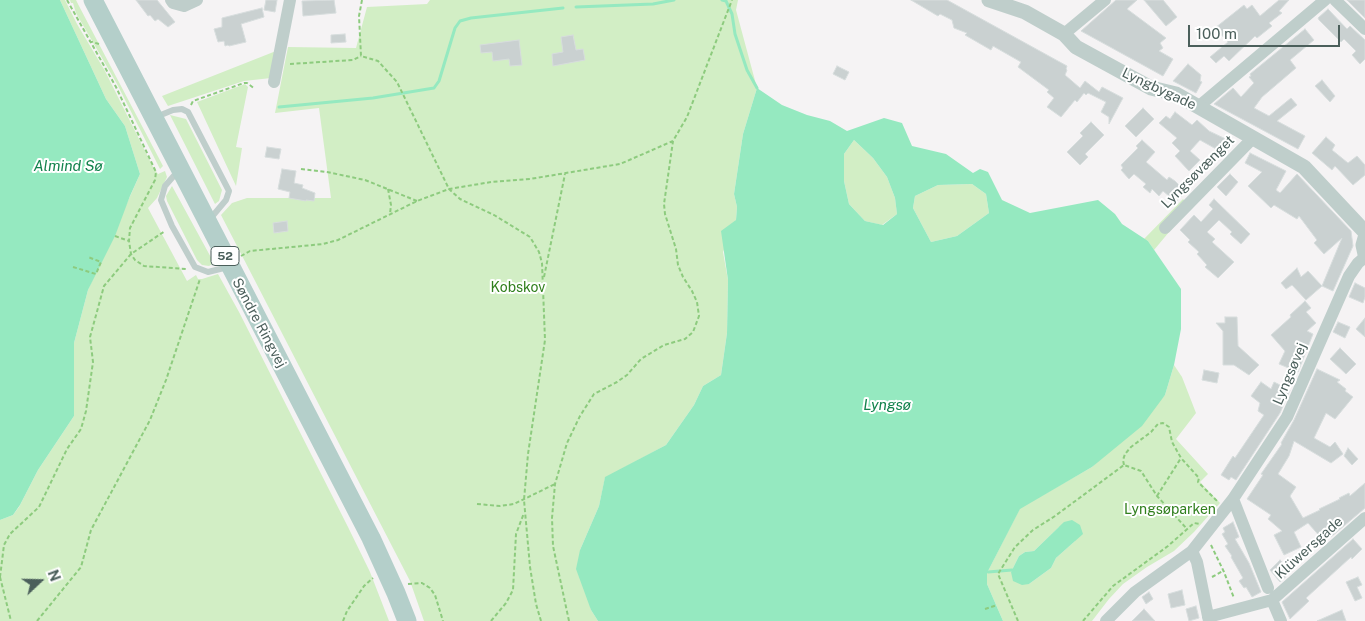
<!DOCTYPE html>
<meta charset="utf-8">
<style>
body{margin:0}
#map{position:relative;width:1365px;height:621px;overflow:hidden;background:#f5f3f4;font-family:"Public Sans",sans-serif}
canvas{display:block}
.north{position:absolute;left:15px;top:556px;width:50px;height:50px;-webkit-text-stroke:4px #fff;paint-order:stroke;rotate:69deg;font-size:14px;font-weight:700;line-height:20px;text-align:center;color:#4b5f5b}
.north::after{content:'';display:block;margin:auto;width:18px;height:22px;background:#4b5f5b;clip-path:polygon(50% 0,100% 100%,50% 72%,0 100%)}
.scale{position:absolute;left:1188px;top:25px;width:152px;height:22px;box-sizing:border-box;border:2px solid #4b5f5b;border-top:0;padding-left:6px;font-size:15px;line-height:18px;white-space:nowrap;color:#4b5f5b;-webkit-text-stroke:4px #fff;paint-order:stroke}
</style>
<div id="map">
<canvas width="1365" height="621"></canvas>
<div class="north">N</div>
<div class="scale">100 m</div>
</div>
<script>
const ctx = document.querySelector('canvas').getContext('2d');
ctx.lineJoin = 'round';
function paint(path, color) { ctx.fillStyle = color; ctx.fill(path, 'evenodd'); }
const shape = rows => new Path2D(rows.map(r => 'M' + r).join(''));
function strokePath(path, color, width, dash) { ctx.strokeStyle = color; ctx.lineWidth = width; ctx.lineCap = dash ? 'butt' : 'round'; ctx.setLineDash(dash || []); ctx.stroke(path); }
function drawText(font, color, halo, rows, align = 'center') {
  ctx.font = font + ' "Public Sans",sans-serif'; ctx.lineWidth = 4; ctx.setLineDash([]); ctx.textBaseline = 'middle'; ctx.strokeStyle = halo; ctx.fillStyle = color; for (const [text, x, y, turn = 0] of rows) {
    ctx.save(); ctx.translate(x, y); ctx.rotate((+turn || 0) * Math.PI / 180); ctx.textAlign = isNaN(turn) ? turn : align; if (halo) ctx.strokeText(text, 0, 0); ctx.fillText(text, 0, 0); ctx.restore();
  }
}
paint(shape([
 [60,0,65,0,77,24,105,71,153,167,158,174,165,171,167,177,157,198,148,208,187,281,196,275,198,279,202,279,218,274,239,312,348,527,370,572,389,621,0,621,0,520,13,515,19,507,38,470,74,416,74,343,88,290,140,174,125,126,106,99],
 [70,0,76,0,79,6,163,166,160,169,117,84,76,13,73,3,71,3],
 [430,0,738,0,736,10,757,88,743,134,734,194,737,207,736,220,723,252,728,280,727,333,721,375,703,386,694,405,666,445,605,478,599,506,580,550,591,610,598,621,424,621,410,581,221,215,232,203,247,198,331,198,319,108,275,113,288,47,356,48,367,7,427,4],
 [276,51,271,78,244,81,168,106,162,96],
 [245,84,248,87,236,147,242,148,236,186,197,102],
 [170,115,186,119,222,190,219,201,215,204],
 [854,140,873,158,887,177,895,198,897,214,882,225,865,221,849,204,844,181,844,154],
 [972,184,986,194,989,213,957,236,931,242,913,208,915,196,938,185],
 [172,186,214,263,209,266,202,265,197,260,167,201,166,196],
 [1183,199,1190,207,1154,250,1148,241,1144,239],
 [1174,365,1182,377,1196,413,1176,439,1208,474,1200,482,1220,503,1194,532,1174,551,1147,567,1123,584,1109,599,1092,621,1003,621,987,584,987,573,1020,508,1092,467,1165,395],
 [1059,527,1075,541,1056,558,1051,568,1029,584,1011,572,1019,556,1025,552,1034,551]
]), '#d2eec5');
paint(shape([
 [0,0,60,0,106,99,125,126,140,174,130,196,115,236,88,290,74,343,74,416,38,470,20,505,13,515,0,520],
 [757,88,782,105,807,115,830,121,847,131,884,118,902,123,912,146,946,154,973,173,980,169,988,172,1002,200,1030,213,1098,200,1115,214,1122,224,1148,241,1181,289,1181,329,1174,365,1165,395,1142,426,1092,467,1020,509,987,573,987,584,1003,621,598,621,591,610,576,569,580,550,599,506,605,477,666,445,694,405,703,386,721,375,727,333,728,280,721,231,736,220,737,207,734,194,743,134],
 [854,140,873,158,887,177,895,198,897,214,883,225,865,221,849,204,844,181,844,154],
 [972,184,986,194,989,213,957,236,931,242,913,208,915,196,938,185],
 [1072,520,1080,525,1083,534,1056,558,1051,568,1029,584,1022,585,1013,581,1011,572,1019,556,1025,552,1034,551,1064,522]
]), '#95e9c0');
strokePath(shape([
 [722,0,726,1,732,14,735,34,747,70,757,88],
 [576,7,653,4,674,0],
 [279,107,373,98,434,88,439,81,455,28,460,21,471,18,563,8],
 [988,572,1012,570]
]), '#95e9c0', 3);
const building = shape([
 [136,0,157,0,175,22,168,27,158,19,155,21,150,15,148,16,136,0],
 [266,0,277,0,275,12,264,10,266,0],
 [334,0,336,13,303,16,302,1,334,0],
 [911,0,947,0,1067,66,1066,69,1067,70,1065,75,1080,88,1085,81,1099,92,1102,87,1123,98,1109,124,1109,117,1101,112,1106,102,1088,93,1086,95,1084,93,1077,102,1075,100,1061,117,1047,107,1054,98,1047,92,1049,90,1018,67,1021,62,993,46,991,50,965,35,967,33,954,28,952,20,940,14,938,16,911,0],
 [1116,0,1137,0,1127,9,1166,38,1160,43,1163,48,1159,51,1173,59,1163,76,1081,31,1116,0],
 [1144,0,1163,0,1177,17,1166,26,1144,0],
 [1279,0,1289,0,1279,11,1282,13,1269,23,1272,26,1257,38,1255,36,1229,61,1224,56,1216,63,1210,57,1228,42,1215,28,1244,5,1247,9,1252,5,1260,16,1279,0],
 [1347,0,1365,0,1365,18,1347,0],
 [262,8,264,17,241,24,246,42,229,46,228,45,225,46,224,41,218,42,214,29,222,27,222,18,262,8],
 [1328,9,1347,29,1350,26,1365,40,1365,59,1360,64,1352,55,1356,51,1344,39,1341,42,1319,20,1318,18,1328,9],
 [1305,29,1314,40,1290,60,1296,68,1262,97,1254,108,1269,116,1291,98,1297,105,1277,121,1305,136,1298,149,1214,104,1233,88,1241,97,1254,83,1249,77,1251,76,1250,74,1305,29],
 [345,34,346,42,331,43,331,35,345,34],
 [573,35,576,50,583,49,585,60,553,66,552,54,563,52,561,37,573,35],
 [519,40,522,65,510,66,509,59,493,61,492,52,481,53,480,45,519,40],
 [1188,64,1201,75,1200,81,1202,82,1196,93,1173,81,1188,64],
 [837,66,849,72,845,80,833,74,837,66],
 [1322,80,1335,96,1330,102,1315,86,1322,80],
 [1143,108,1154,119,1136,137,1125,126,1143,108],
 [1175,112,1192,125,1197,120,1209,131,1232,142,1225,154,1200,140,1190,151,1200,160,1189,171,1175,156,1180,151,1172,143,1177,138,1159,123,1166,116,1170,119,1175,112],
 [1091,122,1104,135,1085,154,1088,157,1080,165,1067,152,1083,136,1080,133,1091,122],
 [1326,137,1335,145,1332,150,1348,163,1357,156,1365,165,1365,175,1353,185,1335,166,1332,170,1312,153,1326,137],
 [1142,140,1155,152,1146,162,1167,180,1169,177,1175,181,1186,192,1176,202,1163,191,1159,196,1152,189,1150,193,1143,187,1146,184,1134,174,1129,179,1121,170,1123,168,1121,165,1138,148,1136,146,1142,140],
 [267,147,281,149,279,159,265,157,267,147],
 [1250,153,1286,171,1276,190,1280,193,1297,174,1351,231,1353,246,1333,291,1322,286,1342,238,1324,254,1314,243,1317,240,1299,216,1297,219,1274,205,1271,208,1248,186,1262,172,1245,163,1250,153],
 [282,169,296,171,294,183,303,185,302,188,315,193,314,201,306,200,306,201,289,198,290,192,278,189,282,169],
 [1230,174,1238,182,1226,196,1217,187,1230,174],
 [1214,199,1250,234,1241,244,1230,234,1232,232,1219,220,1207,232,1215,239,1212,242,1234,262,1218,278,1205,267,1207,265,1197,254,1199,252,1188,242,1190,240,1180,230,1194,215,1201,222,1213,209,1209,205,1214,199],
 [287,221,288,231,274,233,273,223,287,221],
 [1297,268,1301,277,1308,271,1322,286,1306,300,1292,285,1286,289,1281,283,1297,268],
 [1355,283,1365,288,1365,297,1363,303,1349,297,1355,283],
 [1305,301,1311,308,1306,312,1316,323,1307,331,1313,334,1298,372,1279,364,1285,351,1271,335,1291,317,1290,315,1305,301],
 [1225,317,1237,317,1238,346,1259,365,1249,375,1234,365,1223,365,1223,331,1216,323,1225,323,1225,317],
 [1365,318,1365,337,1356,329,1365,318],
 [1338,322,1350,327,1345,338,1333,332,1338,322],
 [1340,348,1356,364,1346,374,1330,359,1340,348],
 [1317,369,1340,380,1337,382,1346,389,1345,391,1353,397,1335,419,1326,413,1314,438,1330,447,1335,442,1343,454,1331,463,1294,441,1289,456,1278,474,1296,487,1290,496,1303,518,1320,510,1319,509,1340,499,1339,498,1349,493,1350,496,1365,483,1365,508,1331,537,1329,535,1323,540,1308,523,1294,532,1301,547,1284,555,1274,535,1282,531,1268,519,1271,515,1247,499,1263,475,1261,474,1282,444,1281,443,1294,420,1317,369],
 [1204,370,1219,373,1217,383,1202,380,1204,370],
 [1261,382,1271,389,1274,382,1290,390,1280,413,1236,480,1231,477,1229,480,1221,475,1233,456,1235,458,1264,415,1258,411,1260,403,1251,396,1261,382],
 [1348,448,1358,459,1352,465,1344,456,1348,448],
 [1233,522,1239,537,1235,539,1249,563,1261,592,1252,597,1246,587,1244,588,1239,581,1243,578,1231,557,1232,556,1225,546,1228,544,1222,534,1225,532,1223,528,1233,522],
 [1353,539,1362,549,1352,559,1351,557,1306,598,1309,601,1290,619,1282,602,1353,539],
 [1280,560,1291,572,1280,582,1270,570,1280,560],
 [1358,577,1362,585,1357,587,1362,598,1355,601,1346,582,1358,577],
 [1182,590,1185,605,1171,608,1168,594,1182,590],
 [1149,592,1153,599,1146,604,1142,597,1149,592],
 [1196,606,1199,618,1189,621,1186,609,1196,606],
 [1144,609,1155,621,1132,621,1144,609],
 [1342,610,1346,621,1317,621,1342,610]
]);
paint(building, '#cad1d1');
strokePath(building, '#d7dddd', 1);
strokePath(shape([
 [67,0,116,87,156,172,155,180,130,228,129,241,131,254,135,260,144,266,186,269],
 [362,0,359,16,361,56,378,61,397,82,449,189,460,199,494,215,530,237,539,252,542,263,545,340,528,454,524,500,530,567,536,604,541,621],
 [89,41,99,44],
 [290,64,353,60,361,56],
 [191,105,193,101,244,83,247,83,255,89],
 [301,169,327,172,365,180,417,201],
 [388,189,391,205,390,214],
 [115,236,129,241],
 [241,256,250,251,323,244,338,240,417,201,449,189,491,182,530,179,620,164,673,141,687,117,732,0],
 [73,267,96,274,101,262,88,257],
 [544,277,565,174],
 [1124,465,1123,460,1125,454,1131,447,1151,432,1158,424,1163,423,1169,427,1172,442,1181,458,1199,478,1198,482,1218,502],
 [1157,496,1181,458],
 [477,504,500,506,514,504,555,484],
 [1211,545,1224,572,1234,598],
 [0,577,4,545,10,534,39,507,67,449,81,429,86,411,93,362,90,337,104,286,131,254,165,231],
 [0,577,11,621],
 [1212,577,1223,571],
 [408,584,422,583,430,588,435,595,443,621],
 [985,609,997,605],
 [37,621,81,567,91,530,150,420,166,380,200,279],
 [343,621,347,611,364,586,373,578],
 [491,621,506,603,513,590,516,534,524,513],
 [569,621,553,546,552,518,555,484,567,443,580,416,594,394,617,382,627,375,641,359,664,345,685,339,693,332,699,316,697,302,692,291,683,277,678,265,676,249,665,214,664,204,673,141],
 [1018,621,998,574,1015,547,1033,530,1055,516,1124,465,1141,471,1157,496,1187,529],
 [1083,621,1113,586,1168,546,1194,523,1200,524]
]), '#8dcb7e', 2, [4, 2.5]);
strokePath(shape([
 [156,117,173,110,182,109,188,112,229,191,226,200,210,219],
 [178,171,165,186,161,200,172,226,195,267,208,272,228,267]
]), '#bfcecb', 6);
strokePath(shape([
 [171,0,173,3,184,6,197,0],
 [1335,0,1365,29],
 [1064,34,1105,0],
 [274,82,290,0],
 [1198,107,1325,0],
 [1165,228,1253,138],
 [1233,499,1268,588],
 [1192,551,1197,562,1209,621],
 [1272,600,1281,621],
 [1208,617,1272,600,1365,518],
 [1106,621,1135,592,1192,551,1233,499,1287,417,1349,276,1358,263,1365,257]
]), '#bfcecb', 12);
strokePath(shape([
 [989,0,1025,12,1064,34,1076,47,1151,88,1176,94,1304,167,1365,232],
 [1365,238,1363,245,1365,254]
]), '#bfcecb', 15);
strokePath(shape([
 [93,0,371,538,396,593,407,621]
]), '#b4cfca', 19);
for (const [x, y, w] of [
 [225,256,28]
]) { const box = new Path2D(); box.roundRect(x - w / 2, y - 9.5, w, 19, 4); ctx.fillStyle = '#fff'; ctx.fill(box); strokePath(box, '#4b5f5b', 1); }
drawText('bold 12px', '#4b5f5b', null, [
 ["52",225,256]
]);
drawText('14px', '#4b5f5b', '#fff', [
 ["Lyngbygade",1159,89,25],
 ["Lyngsøvænget",1198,172,-45],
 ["Søndre Ringvej",259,323,62],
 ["Lyngsøvej",1290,374,-67],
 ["Klüwersgade",1309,548,-42]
]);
drawText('14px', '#307f1d', '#fff', [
 ["Kobskov",518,288],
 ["Lyngsøparken",1170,510]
]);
drawText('italic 15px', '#13834d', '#fff', [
 ["Almind Sø",68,166],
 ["Lyngsø",887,405]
]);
</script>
